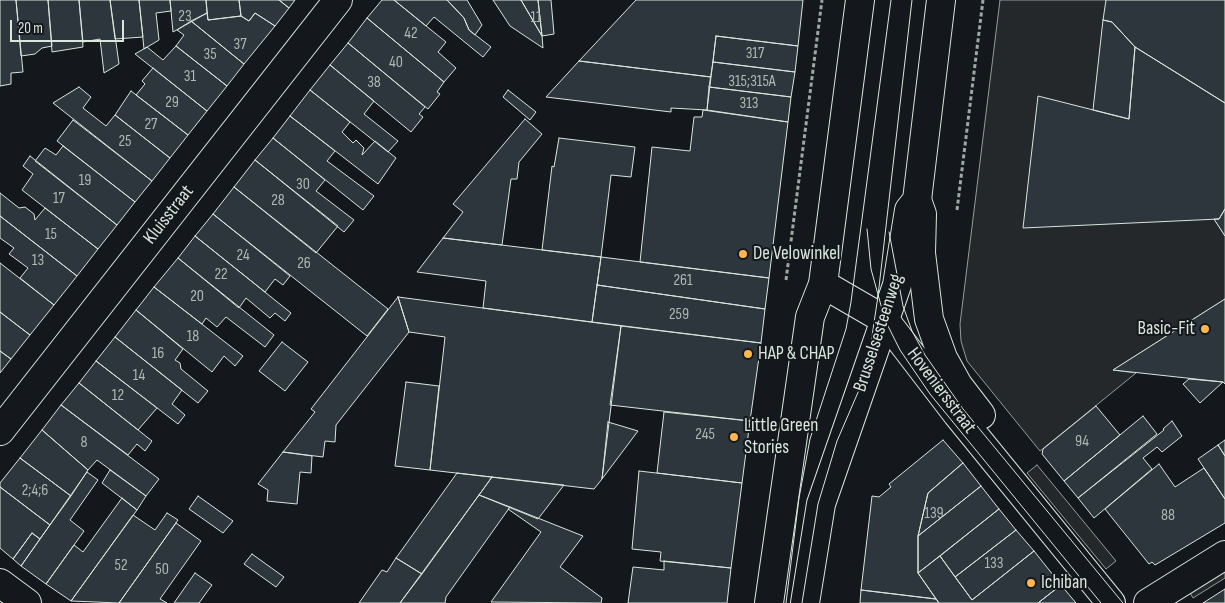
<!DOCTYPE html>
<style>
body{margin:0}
#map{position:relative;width:1225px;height:603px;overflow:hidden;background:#14181c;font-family:"Sofia Sans Condensed",sans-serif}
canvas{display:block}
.scale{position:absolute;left:10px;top:20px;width:114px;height:22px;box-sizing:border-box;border:2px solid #d8e6dc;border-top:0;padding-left:6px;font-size:15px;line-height:18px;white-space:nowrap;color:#d8e6dc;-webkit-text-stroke:4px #14181c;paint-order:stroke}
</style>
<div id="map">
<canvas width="1225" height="603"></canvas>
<div class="scale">20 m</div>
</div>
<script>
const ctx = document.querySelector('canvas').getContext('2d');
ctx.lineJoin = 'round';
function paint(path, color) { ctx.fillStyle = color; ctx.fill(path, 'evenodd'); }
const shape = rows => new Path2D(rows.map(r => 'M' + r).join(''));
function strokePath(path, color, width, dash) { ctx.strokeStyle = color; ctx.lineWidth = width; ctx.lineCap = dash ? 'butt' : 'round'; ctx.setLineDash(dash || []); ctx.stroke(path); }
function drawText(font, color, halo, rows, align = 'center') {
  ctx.font = font + ' "Sofia Sans Condensed",sans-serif'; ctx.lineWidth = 4; ctx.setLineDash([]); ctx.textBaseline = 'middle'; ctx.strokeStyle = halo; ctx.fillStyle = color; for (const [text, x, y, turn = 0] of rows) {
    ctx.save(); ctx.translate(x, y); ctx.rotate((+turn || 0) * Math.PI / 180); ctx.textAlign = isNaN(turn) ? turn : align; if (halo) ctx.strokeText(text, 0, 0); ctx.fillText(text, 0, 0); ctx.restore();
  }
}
const parking = shape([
 [1000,0,1106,0,1214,219,1225,236,1225,299,1113,370,1136,373,1040,451,967,361,961,341,960,324,1000,0],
 [1037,465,1116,561,1106,569,1027,473,1037,465],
 [1225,565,1225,578,1193,598,1188,589,1225,565]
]);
paint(parking, '#24282b');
strokePath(parking, '#939e99', 1);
const building = shape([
 [0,0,16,0,23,72,11,73,11,84,0,86,0,0],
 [16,0,48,0,52,46,42,48,35,54,21,56,16,0],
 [48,0,79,0,83,47,52,52,48,0],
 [79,0,110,0,119,64,104,73,100,39,83,42,79,0],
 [110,0,139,0,143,37,115,39,110,0],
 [139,0,170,0,171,11,156,13,159,40,144,49,139,0],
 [170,0,206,0,207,13,173,32,170,0],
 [206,0,239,0,241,16,208,20,206,0],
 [239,0,279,0,289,8,275,26,255,13,249,21,241,16,239,0],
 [279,0,295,0,289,8,279,0],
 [382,0,394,0,446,42,438,52,456,68,444,82,367,18,382,0],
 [394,0,447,0,464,18,469,30,491,47,483,57,434,17,426,26,394,0],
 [447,0,467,0,482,25,475,35,469,30,464,18,447,0],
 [493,0,521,0,542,36,543,48,510,26,493,0],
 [521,0,538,0,542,36,521,0],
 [538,0,551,0,554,34,542,36,538,0],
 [636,0,803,0,798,46,716,36,711,77,579,61,636,0],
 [1106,0,1225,0,1225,103,1135,47,1112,22,1103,20,1106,0],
 [207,13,208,20,241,16,249,21,255,13,275,26,244,64,191,21,207,13],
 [367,18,444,82,437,92,440,94,428,109,348,43,367,18],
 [1103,20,1112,22,1135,47,1129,119,1093,110,1103,20],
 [191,21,244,64,227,86,176,46,184,35,177,30,191,21],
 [716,36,798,46,795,72,713,62,716,36],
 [348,43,425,107,419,114,423,117,411,132,330,65,348,43],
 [176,46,227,86,207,111,135,54,147,47,163,60,176,46],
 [1135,47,1225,103,1225,209,1219,219,1023,228,1038,96,1129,119,1135,47],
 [579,61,711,77,707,110,671,108,671,112,546,97,579,61],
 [713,62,795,72,791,97,709,87,713,62],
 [330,65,374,101,364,114,398,141,388,152,310,90,330,65],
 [153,68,207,111,188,135,136,95,145,84,142,81,153,68],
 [79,87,91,97,83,108,106,126,115,115,170,158,152,181,53,103,79,87],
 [709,87,791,97,788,122,707,110,709,87],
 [310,90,350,122,342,132,353,143,356,140,364,148,362,155,375,141,396,158,378,184,290,116,310,90],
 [508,90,536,112,530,120,503,97,508,90],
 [131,91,188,135,170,158,115,115,131,91],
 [703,110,788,122,769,278,640,262,652,147,690,151,694,117,702,117,703,110],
 [290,116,335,151,327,161,374,196,363,210,273,138,290,116],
 [525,119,542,134,519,162,517,179,511,179,502,245,443,238,463,212,453,204,525,119],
 [73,120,152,181,135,202,57,141,73,120],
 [273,138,325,180,316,191,354,220,344,232,255,160,273,138],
 [559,138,635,147,631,177,611,175,601,257,542,250,552,166,554,167,559,138],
 [63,146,135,202,117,225,35,161,45,148,56,155,63,146],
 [30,156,117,225,98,249,22,190,33,174,23,166,30,156],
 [255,160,338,226,316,253,234,187,255,160],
 [234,187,388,309,367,336,213,214,234,187],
 [0,193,19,208,25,207,34,214,35,220,45,208,98,249,77,276,0,216,0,193],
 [1225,209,1225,236,1214,219,1219,219,1225,209],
 [213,214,290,276,283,285,275,279,265,292,195,236,213,214],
 [0,216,77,276,54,305,20,278,28,268,9,254,14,248,0,238,0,216],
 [195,236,291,313,285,321,275,313,270,318,246,298,239,308,178,258,195,236],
 [443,238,601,257,592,322,483,308,486,281,417,272,443,238],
 [601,257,769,278,765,309,597,285,601,257],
 [178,258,274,335,265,347,226,317,217,327,206,318,202,324,154,287,178,258],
 [0,263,54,305,30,335,0,312,0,263],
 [597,285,765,309,761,343,592,322,597,285],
 [154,287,243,356,235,366,224,356,212,372,136,310,154,287],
 [398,297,621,326,602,479,594,489,430,470,445,337,409,332,398,297],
 [398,297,409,332,336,425,335,442,325,441,323,457,283,452,315,412,311,409,398,297],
 [1225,299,1225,384,1223,382,1113,370,1225,299],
 [136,310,183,349,175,360,180,363,181,369,208,391,198,403,115,337,136,310],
 [0,312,30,335,11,359,0,351,0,312],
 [621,326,761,343,750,421,610,405,621,326],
 [115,337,182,390,172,404,185,415,178,424,96,361,115,337],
 [282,342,308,362,285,391,259,371,282,342],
 [0,351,11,359,0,373,0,351],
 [96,361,157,408,138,430,79,383,96,361],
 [1189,379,1223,382,1200,403,1183,384,1189,379],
 [406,382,439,386,430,470,395,466,406,382],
 [79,383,152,441,145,451,137,444,128,455,61,405,79,383],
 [61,405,159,479,146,496,97,460,88,470,42,430,61,405],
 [1096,406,1120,435,1064,481,1042,454,1043,449,1096,406],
 [664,412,750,421,742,483,657,473,664,412],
 [1143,416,1157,434,1078,498,1064,481,1143,416],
 [1172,421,1182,436,1162,452,1157,447,1143,458,1152,469,1094,518,1078,498,1164,430,1163,429,1172,421],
 [608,422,638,431,602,479,608,422],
 [42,430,88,470,71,496,20,458,42,430],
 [943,440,963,463,928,493,918,536,918,573,936,599,861,590,872,496,879,497,891,487,889,484,943,440],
 [1225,440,1225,456,1218,445,1225,440],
 [1218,445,1225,456,1225,499,1198,459,1218,445],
 [283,452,312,456,311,473,300,472,297,504,267,501,268,490,258,484,283,452],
 [20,458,71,496,50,525,0,487,0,483,20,458],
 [963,463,981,486,918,536,928,493,963,463],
 [1159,464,1175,487,1204,468,1225,499,1225,523,1155,565,1152,562,1149,564,1105,509,1159,464],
 [110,470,146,496,137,510,102,483,110,470],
 [639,471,742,483,731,568,660,561,661,552,632,549,639,471],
 [87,472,98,480,70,520,84,531,46,584,21,566,87,472],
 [457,473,492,477,422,574,396,558,457,473],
 [492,477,564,485,538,519,479,495,492,477],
 [981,486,999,509,918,573,918,536,981,486],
 [0,487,50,525,40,539,32,533,13,559,0,548,0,487],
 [479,495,510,507,446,597,445,603,400,603,479,495],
 [198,496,233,521,223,533,189,509,198,496],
 [122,498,137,510,71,601,46,584,74,545,83,552,122,498],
 [510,507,583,536,560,567,602,598,601,603,491,602,541,532,508,509,510,507],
 [999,509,1016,530,955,577,940,556,999,509],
 [167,513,178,520,119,603,71,601,133,515,155,530,167,513],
 [176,523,201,541,160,599,167,603,119,603,176,523],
 [1016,530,1034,551,972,600,955,577,1016,530],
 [32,533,40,539,21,566,13,559,32,533],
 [1034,551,1061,585,1038,603,939,603,918,573,940,556,972,600,1034,551],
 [252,554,284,577,276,587,244,564,252,554],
 [396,558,422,574,400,603,359,603,382,570,387,572,396,558],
 [664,561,731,568,727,603,628,603,633,567,664,570,664,561],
 [195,573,212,585,199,603,174,603,195,573],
 [1061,585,1076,603,1038,603,1061,585],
 [1225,589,1225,603,1203,603,1225,589],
 [861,590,936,599,939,603,860,603,861,590]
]);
paint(building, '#2c363c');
strokePath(building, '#d8e6dc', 1);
const minor = shape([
 [0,431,338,0],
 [0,583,27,603],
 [1148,603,1225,555]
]);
const tertiary = shape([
 [917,200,922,214,921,253,929,319,943,358,958,385,981,415],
 [823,284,885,320,957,414,1111,603]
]);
const primary = shape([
 [769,603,810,317,823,284,860,0],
 [805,603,821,504,897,285,909,210,917,200,941,0]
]);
strokePath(minor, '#d8e6dc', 30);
strokePath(tertiary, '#d8e6dc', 30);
strokePath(primary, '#d8e6dc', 30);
strokePath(shape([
 [957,210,983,0],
 [786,280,822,0]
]), '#9da8a2', 3, [4, 2.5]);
strokePath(minor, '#14181c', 28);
strokePath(tertiary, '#14181c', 28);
strokePath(primary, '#14181c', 28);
strokePath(shape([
 [867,229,871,269,885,320,900,350,930,394,1101,603],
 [889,232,903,306,912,331,925,355,963,409,1123,603],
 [786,603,799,498,810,439,846,329,851,302,891,0],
 [802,603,818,504,837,441,859,390,869,356,878,296,912,0]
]), '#d8e6dc', 1);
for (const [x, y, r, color] of [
 [743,254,5,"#ffb74d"],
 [1205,329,5,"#ffb74d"],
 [748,354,5,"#ffb74d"],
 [734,437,5,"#ffb74d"],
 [1031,583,5,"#ffb74d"]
]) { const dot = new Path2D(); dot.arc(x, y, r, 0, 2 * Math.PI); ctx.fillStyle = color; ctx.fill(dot); strokePath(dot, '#14181c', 2); }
drawText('16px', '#adbab4', null, [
 ["23",185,17],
 ["11",536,18],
 ["42",411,34],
 ["37",240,45],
 ["317",755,54],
 ["35",210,55],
 ["40",396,63],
 ["31",190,77],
 ["315;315A",752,82],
 ["38",374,83],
 ["29",172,103],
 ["313",749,104],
 ["27",151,125],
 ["25",125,142],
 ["19",85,181],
 ["30",303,185],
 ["17",59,199],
 ["28",278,201],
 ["15",51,235],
 ["24",243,256],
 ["13",38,261],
 ["26",304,264],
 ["22",221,275],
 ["261",683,281],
 ["20",197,297],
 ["259",679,315],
 ["18",193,337],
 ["16",158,354],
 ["14",139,376],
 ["12",118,396],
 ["245",705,435],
 ["94",1082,442],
 ["8",84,443],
 ["2;4;6",35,491],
 ["139",934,514],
 ["88",1168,516],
 ["133",994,564],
 ["52",121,566],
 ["50",162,570]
]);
drawText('19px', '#d8e6dc', '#14181c', [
 ["Kluisstraat",169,215,-52],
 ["Brusselsesteenweg",879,333,-72],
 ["Hoveniersstraat",941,391,53]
]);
drawText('19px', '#d8e6dc', '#14181c', [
 ["De Velowinkel",753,254],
 ["Basic-Fit",1195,329,"right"],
 ["HAP & CHAP",758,354],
 ["Little Green",744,426],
 ["Stories",744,448],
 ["Ichiban",1041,583]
], 'left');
</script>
